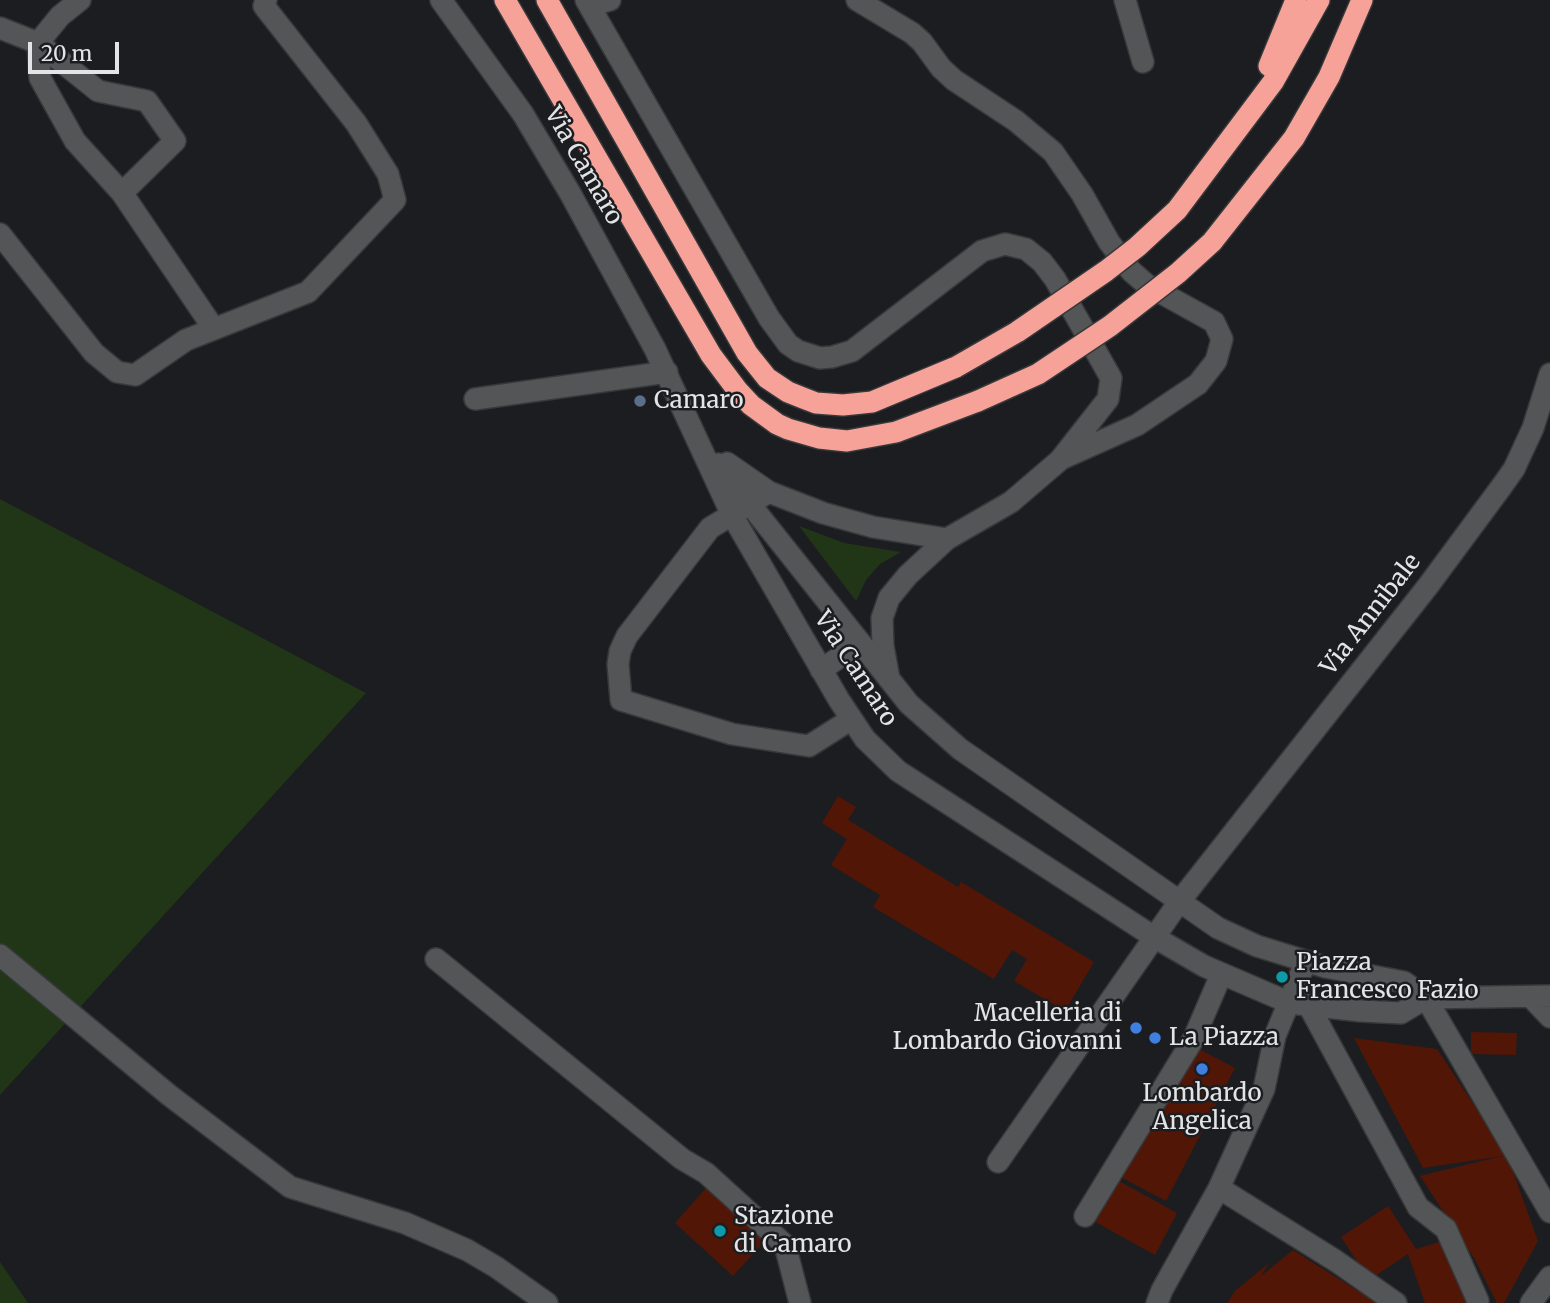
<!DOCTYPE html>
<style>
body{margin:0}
#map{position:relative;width:1550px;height:1303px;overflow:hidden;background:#1c1d20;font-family:Merriweather,serif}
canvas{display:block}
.scale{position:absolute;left:28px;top:42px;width:91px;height:32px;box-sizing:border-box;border:4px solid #e3e4e6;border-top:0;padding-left:9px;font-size:21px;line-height:24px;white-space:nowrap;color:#e3e4e6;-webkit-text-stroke:5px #1c1d20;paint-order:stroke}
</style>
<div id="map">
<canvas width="1550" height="1303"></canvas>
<div class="scale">20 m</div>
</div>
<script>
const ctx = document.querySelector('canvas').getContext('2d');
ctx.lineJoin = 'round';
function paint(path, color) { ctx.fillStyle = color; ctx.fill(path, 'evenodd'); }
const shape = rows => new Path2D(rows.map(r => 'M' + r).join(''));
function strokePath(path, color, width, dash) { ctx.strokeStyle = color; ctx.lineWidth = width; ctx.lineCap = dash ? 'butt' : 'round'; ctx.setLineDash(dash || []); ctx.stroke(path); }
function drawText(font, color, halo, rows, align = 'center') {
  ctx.font = font + ' Merriweather,serif'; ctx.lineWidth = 5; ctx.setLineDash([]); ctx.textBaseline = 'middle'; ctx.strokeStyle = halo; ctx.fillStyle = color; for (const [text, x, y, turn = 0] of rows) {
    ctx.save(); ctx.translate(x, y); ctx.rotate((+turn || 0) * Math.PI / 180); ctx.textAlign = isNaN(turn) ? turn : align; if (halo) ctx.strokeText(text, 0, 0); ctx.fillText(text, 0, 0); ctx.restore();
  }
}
paint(shape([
 [0,499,366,693,0,1095],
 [799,526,844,543,901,552,880,564,866,580,856,601],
 [0,1262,28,1303,0,1303]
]), '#213617');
paint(shape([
 [838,796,856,807,848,820,958,887,961,882,1094,962,1065,1011,1014,981,1027,959,1012,950,994,979,873,907,880,895,831,865,847,839,822,823],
 [1471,1032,1517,1033,1516,1055,1471,1054],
 [1354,1038,1437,1049,1507,1155,1538,1241,1504,1303,1497,1303,1474,1258,1420,1176,1502,1156,1423,1168],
 [1180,1039,1235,1068,1166,1201,1111,1172],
 [1110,1176,1177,1213,1155,1255,1088,1218],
 [707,1187,766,1240,733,1276,675,1223],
 [1388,1206,1416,1249,1446,1240,1467,1303,1425,1303,1408,1254,1369,1280,1341,1237],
 [1293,1250,1377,1303,1227,1303,1235,1291,1269,1263,1261,1276]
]), '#521607');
const minor = shape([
 [80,0,60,16,38,43,40,78,75,141,122,193,214,329],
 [441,0,523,114,570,193,655,349,732,515,839,700,865,739,898,771,1154,937,1204,966,1290,1003,1361,1011,1401,1013,1426,998,1550,996],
 [586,0,769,318,788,344,798,351,820,358,832,357,852,351,982,251,1005,244,1026,249,1042,262,1055,279,1111,378,1108,399,1060,460,1011,502,947,539,908,575,889,598,882,618,883,646,889,679],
 [857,0,912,33,922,42,941,68,954,80,1016,121,1053,152,1082,194,1109,242,1131,271,1147,285,1214,322,1222,339,1216,361,1198,384,1137,425,1061,459],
 [1125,0,1143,62],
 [590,6,610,0],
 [0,28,38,43,98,91,147,101,175,141,122,193],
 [0,234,94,353,117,372,135,375,186,340,308,292,395,200,388,174,356,123,264,6,266,0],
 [475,399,667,372],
 [727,463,769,492,823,513,873,527,947,539],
 [718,464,909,704,960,749,1218,928,1257,946,1325,967,1404,982,1426,998,1550,1212],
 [769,492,710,528,627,636,620,651,618,664,621,700,732,734,809,746,850,720],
 [821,670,860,643],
 [0,955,169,1095,290,1187,405,1223,467,1250,496,1267,547,1303],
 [436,959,682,1159,706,1173,785,1245,800,1303],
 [1531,997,1550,1017],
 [1309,1006,1418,1207,1446,1229,1478,1301],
 [998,1162,1179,902,1428,586,1502,486,1514,469,1533,428,1550,374],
 [1219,1188,1336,1261,1396,1303],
 [1085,1216,1194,1038,1221,975],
 [1157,1303,1162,1290,1219,1188,1264,1089,1275,1036,1306,961],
 [1531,1303,1550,1277]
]);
const highway = shape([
 [505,0,711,355,738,391,751,405,777,424,788,429,819,438,847,441,896,432,978,401],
 [547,0,747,353,767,378,788,392,803,398,816,403,843,405,872,402,956,367],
 [1269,66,1296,0],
 [1177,210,1273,82,1319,0],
 [1212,242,1294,138,1329,77,1362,0]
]);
strokePath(minor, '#37383a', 24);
strokePath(highway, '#37383a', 24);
strokePath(minor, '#535557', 21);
strokePath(highway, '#f6a299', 21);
const highwayBridge = shape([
 [956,367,1017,332,1106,271,1137,247,1177,210],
 [978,401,1038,374,1110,326,1178,273,1212,242]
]);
strokePath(highwayBridge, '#37383a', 24, []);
strokePath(highwayBridge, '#f6a299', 21);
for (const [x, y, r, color] of [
 [640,401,7,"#5c6f8a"],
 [1282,977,7,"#0f9aa8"],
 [1136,1028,7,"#3f7fe0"],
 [1155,1038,7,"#3f7fe0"],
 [1202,1069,7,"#3f7fe0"],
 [720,1231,7,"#0f9aa8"]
]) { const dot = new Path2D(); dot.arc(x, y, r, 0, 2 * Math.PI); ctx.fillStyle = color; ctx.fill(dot); strokePath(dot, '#1c1d20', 2.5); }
drawText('24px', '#e3e4e6', '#1c1d20', [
 ["Via Camaro",583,166,60],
 ["Via Annibale",1371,615,-52],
 ["Via Camaro",855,669,57]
]);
drawText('24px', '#e3e4e6', '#1c1d20', [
 ["Camaro",654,401],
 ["Piazza",1296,963],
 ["Francesco Fazio",1296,991],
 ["Macelleria di",1122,1014,"right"],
 ["Lombardo Giovanni",1122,1042,"right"],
 ["La Piazza",1169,1038],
 ["Lombardo",1202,1094,"center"],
 ["Angelica",1202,1122,"center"],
 ["Stazione",734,1217],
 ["di Camaro",734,1245]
], 'left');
</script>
